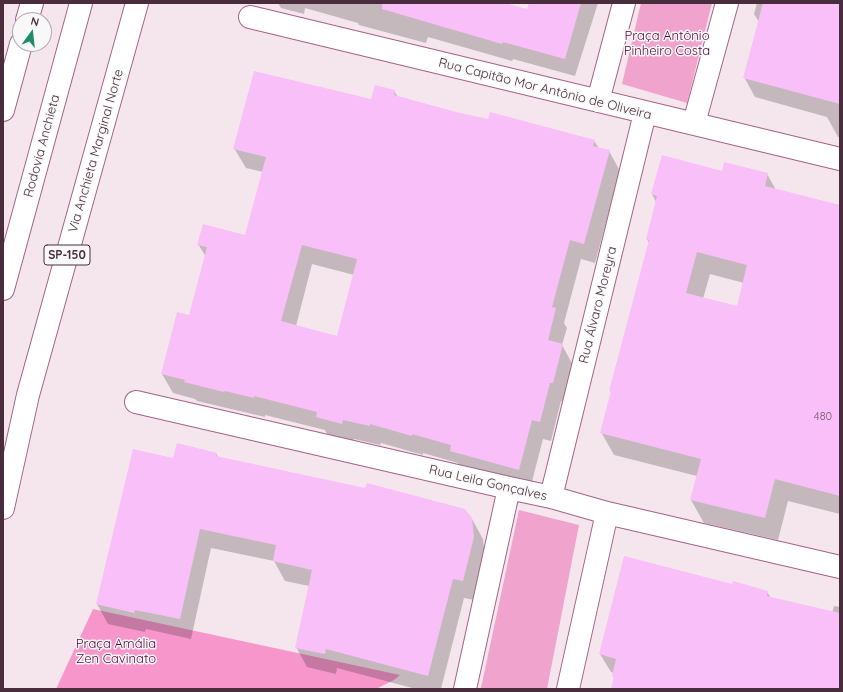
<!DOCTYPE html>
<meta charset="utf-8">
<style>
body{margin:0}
#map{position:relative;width:843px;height:692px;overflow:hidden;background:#f5e6ed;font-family:Quicksand,sans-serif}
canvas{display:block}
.frame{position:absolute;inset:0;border:4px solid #4a2d3c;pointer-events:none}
.north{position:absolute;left:12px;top:12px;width:40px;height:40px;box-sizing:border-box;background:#f8f8f8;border:1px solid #b2a7ad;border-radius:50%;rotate:15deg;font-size:11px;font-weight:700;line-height:16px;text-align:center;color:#4a2d3c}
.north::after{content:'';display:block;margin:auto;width:14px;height:18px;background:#208b6a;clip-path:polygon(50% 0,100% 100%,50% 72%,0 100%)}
</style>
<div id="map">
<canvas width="843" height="692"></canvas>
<div class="frame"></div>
<div class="north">N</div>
</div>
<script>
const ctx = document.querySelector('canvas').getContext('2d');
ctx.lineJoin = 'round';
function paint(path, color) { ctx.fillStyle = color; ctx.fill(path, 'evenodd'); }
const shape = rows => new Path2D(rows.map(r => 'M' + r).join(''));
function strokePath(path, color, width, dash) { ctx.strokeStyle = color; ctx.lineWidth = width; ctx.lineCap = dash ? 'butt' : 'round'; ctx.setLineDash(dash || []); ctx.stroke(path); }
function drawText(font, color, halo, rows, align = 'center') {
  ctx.font = font + ' Quicksand,sans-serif'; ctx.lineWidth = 3; ctx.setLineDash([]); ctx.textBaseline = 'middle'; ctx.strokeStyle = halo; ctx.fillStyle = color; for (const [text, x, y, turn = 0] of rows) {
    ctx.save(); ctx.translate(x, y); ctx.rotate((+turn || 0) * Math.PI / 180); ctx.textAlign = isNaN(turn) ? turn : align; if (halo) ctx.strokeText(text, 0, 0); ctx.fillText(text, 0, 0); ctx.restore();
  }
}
paint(shape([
 [641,3,712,3,687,103,622,84],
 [519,510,579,525,547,689,485,689,481,688]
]), '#f0a4cd');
paint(shape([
 [93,609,400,675,394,680,376,689,56,689]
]), '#f796cb');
paint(shape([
 [278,3,501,3,528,11,530,3,598,3,575,76,513,59,512,61,428,37,426,43,359,25,358,23,305,8,304,14,281,8],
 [757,3,840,3,840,137,838,137,827,117,755,97,744,77,759,22,754,14],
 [394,91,398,97,459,114,594,141,599,148,609,151,620,171,595,263,581,259,564,323,567,328,562,345,573,365,564,402,561,401,551,441,543,439,530,489,462,470,458,463,423,453,423,455,381,443,380,445,354,439,353,443,328,436,325,430,265,415,265,417,197,401,195,399,173,393,162,374,190,316,206,257,198,244,246,237,263,172,246,168,234,148,372,101],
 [312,264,354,275,338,338,296,326],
 [722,173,767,174,776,190,840,207,840,514,788,501,778,540,704,523,691,500,697,476,614,455,601,432,612,393,610,391,649,243,647,239,656,202,652,194],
 [710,274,744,283,738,308,703,299],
 [216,454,219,458,472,519,483,539,485,557,474,600,464,598,441,689,416,689,337,668,336,674,307,667,296,647,309,586,285,581,274,561,211,548,191,639,146,629,145,632,108,624,97,604,174,460],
 [733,586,767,592,771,598,832,613,834,606,840,607,840,689,612,689,614,679,613,676,614,673,611,672,600,654]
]), '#0003');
paint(shape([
 [382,3,505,3,527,9,529,3,581,3,565,59,503,42,502,44,382,9],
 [763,3,840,3,840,104,743,78],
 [254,71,371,99,375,85,395,90,394,95,460,113,488,119,490,112,595,140,593,146,610,150,584,244,570,240,552,307,556,308,548,340,563,344,553,383,550,383,540,422,532,420,519,470,450,451,451,445,412,434,412,436,370,424,370,426,343,420,342,424,316,417,317,412,254,396,254,398,225,391,224,392,184,382,185,380,161,374,177,312,189,315,207,247,197,245,203,224,245,235,266,157,233,149],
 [302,245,357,259,337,336,281,321],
 [662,155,722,171,724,162,768,173,765,186,840,205,840,496,775,479,765,518,690,500,701,459,600,433,611,391,609,391,649,240,646,239,657,196,651,194],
 [697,252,747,265,737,306,686,293],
 [177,443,217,453,216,456,365,488,367,483,465,509,472,518,474,537,463,581,453,579,428,676,326,649,325,654,295,648,312,570,273,561,276,545,200,529,180,619,135,610,134,613,96,604,133,449,173,458],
 [624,556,732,584,733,581,768,591,767,596,840,613,840,689,611,689,614,677,612,676,616,659,599,654]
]), '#f9bff8');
const street = shape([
 [250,17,840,159],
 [598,101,624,3],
 [694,123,727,3],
 [136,402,509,488,551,497,607,513,840,567],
 [551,497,645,113],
 [465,689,509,488],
 [568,689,607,513]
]);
const highway = shape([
 [27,20,32,3],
 [3,110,21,44],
 [3,289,81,3],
 [3,508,28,395,137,3]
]);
strokePath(street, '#a56387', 24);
strokePath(highway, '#a56387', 24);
strokePath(street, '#fff', 22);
strokePath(highway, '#fff', 22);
drawText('11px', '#76526b', null, [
 ["480",823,417]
]);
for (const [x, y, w] of [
 [67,255,46]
]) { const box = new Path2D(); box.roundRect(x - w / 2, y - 10, w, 20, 3); ctx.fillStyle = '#f8f8f8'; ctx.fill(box); strokePath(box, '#4a2d3c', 1); }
drawText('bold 12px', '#4a2d3c', null, [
 ["SP-150",67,255]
]);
drawText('13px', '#520538', '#f8f8f8', [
 ["Praça Antônio",667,36],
 ["Pinheiro Costa",667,51],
 ["Praça Amália",116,644],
 ["Zen Cavinato",116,659]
]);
drawText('13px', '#4a2d3c', '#f8f8f8', [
 ["Rua Capitão Mor Antônio de Oliveira",545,89,14],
 ["Rodovia Anchieta",42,146,-75],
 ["Via Anchieta Marginal Norte",96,151,-74],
 ["Rua Álvaro Moreyra",598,305,-76],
 ["Rua Leila Gonçalves",488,483,13]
]);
</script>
